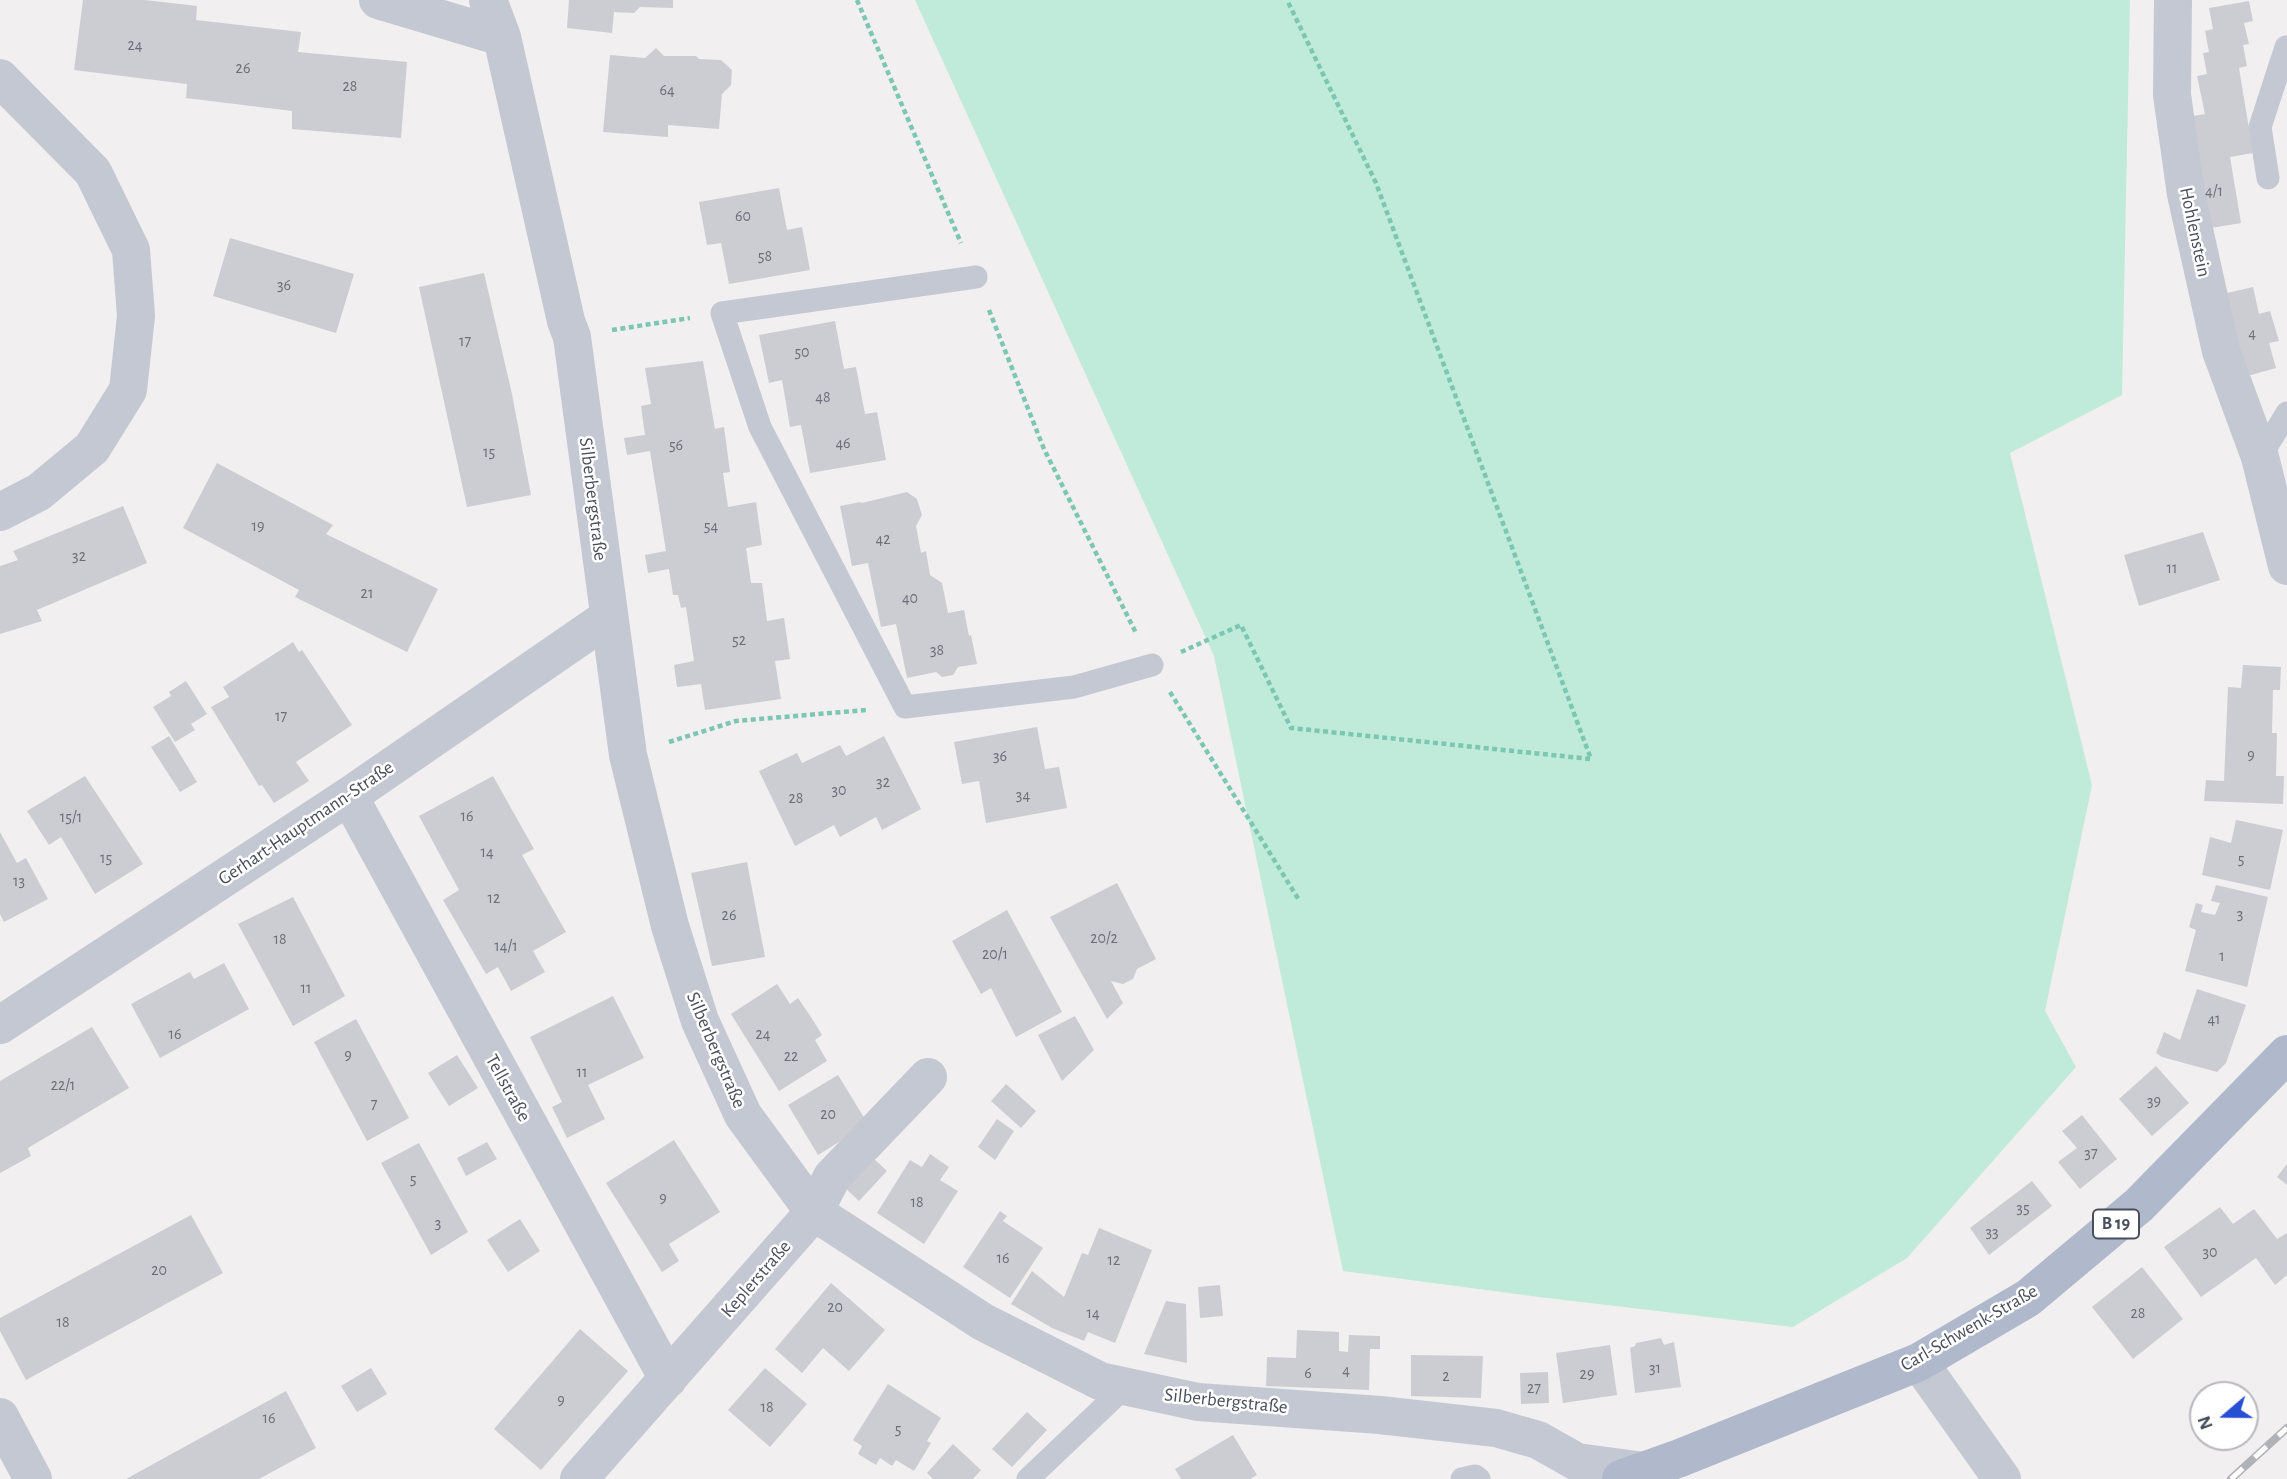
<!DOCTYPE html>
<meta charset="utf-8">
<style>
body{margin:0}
#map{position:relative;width:2287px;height:1479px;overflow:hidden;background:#f1efef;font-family:"Alegreya Sans",sans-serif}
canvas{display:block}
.north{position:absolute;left:2189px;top:1381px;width:70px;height:70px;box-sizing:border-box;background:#fff;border:2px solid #b6b8bd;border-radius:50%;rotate:250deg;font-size:19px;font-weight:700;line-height:28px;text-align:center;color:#484e5a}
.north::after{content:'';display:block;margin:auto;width:24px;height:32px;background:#274fd2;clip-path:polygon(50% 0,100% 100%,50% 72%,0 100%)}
</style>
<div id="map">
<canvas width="2287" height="1479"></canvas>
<div class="north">N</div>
</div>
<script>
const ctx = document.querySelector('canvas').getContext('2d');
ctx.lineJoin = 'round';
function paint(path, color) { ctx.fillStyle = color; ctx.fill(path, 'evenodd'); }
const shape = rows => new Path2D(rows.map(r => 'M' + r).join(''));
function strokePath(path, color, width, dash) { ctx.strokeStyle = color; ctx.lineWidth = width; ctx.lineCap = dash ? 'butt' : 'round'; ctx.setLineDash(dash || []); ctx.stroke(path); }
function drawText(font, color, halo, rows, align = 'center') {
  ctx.font = font + ' "Alegreya Sans",sans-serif'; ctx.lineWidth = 5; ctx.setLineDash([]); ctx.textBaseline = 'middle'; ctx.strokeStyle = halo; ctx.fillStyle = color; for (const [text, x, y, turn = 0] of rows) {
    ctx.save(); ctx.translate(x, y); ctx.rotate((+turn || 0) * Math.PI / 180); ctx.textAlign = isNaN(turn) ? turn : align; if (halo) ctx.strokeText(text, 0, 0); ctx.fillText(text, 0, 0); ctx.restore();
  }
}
paint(shape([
 [915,0,2130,0,2122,395,2010,453,2092,785,2045,1011,2076,1067,1907,1258,1793,1327,1539,1297,1343,1271,1214,656]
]), '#c0ebda');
paint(shape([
 [83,0,145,0,197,6,196,20,301,32,298,52,407,62,401,138,292,129,292,111,186,98,187,84,74,70],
 [569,0,673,0,673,8,640,7,634,13,614,12,612,33,567,28],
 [2249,1,2253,21,2244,23,2249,44,2243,45,2247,66,2239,68,2253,153,2230,157,2241,223,2199,230,2193,116,2205,114,2197,76,2207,74,2203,53,2209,52,2205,31,2213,29,2209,8],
 [656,48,664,56,696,56,699,59,721,60,732,70,731,85,722,94,719,129,668,125,668,137,603,132,610,55,645,58],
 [779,188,787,230,802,227,810,270,729,284,721,243,707,245,699,202],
 [230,238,354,274,336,333,213,296],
 [484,273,512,394,531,495,467,507,419,287],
 [2253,287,2259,314,2270,311,2279,341,2269,343,2276,368,2244,377,2223,294],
 [835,321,844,369,856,367,865,414,877,412,886,460,810,473,801,425,790,427,782,380,769,383,759,335],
 [703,361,715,429,724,427,730,472,723,473,728,507,756,502,762,545,746,548,751,583,762,583,767,621,784,618,790,659,775,661,781,699,705,710,701,684,677,687,674,665,694,661,686,607,681,608,678,595,673,595,669,569,648,573,645,555,666,551,650,451,627,455,624,438,645,435,641,406,651,404,645,368],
 [217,463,333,525,326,534,438,589,407,652,295,597,299,590,183,528],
 [907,492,917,499,922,515,916,526,921,553,926,551,930,575,942,583,948,613,964,610,969,636,971,635,977,664,958,667,953,675,942,677,936,672,907,678,896,624,881,627,868,563,852,566,840,506,860,502,862,503],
 [123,506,147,563,37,610,42,621,0,634,0,566,18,560,13,551],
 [2203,532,2220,580,2139,606,2124,555],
 [293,642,299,652,302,650,352,725,296,762,309,781,274,803,262,785,259,786,211,707,229,697,223,687],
 [2243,665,2281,667,2280,690,2273,690,2272,733,2277,733,2276,776,2284,776,2283,804,2204,801,2206,780,2224,781,2228,687,2241,688],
 [186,681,207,714,191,724,195,730,175,742,153,707,171,696,169,692],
 [1037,727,1045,769,1059,767,1067,808,986,823,979,781,962,784,954,742],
 [169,736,197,782,180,792,151,747],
 [884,736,921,809,882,830,876,817,840,837,834,825,795,846,759,771,797,753,802,763,840,745,846,756],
 [85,776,143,864,95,894,61,837,49,845,27,811],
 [493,776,534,849,522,855,566,932,533,951,545,972,511,991,498,967,486,974,443,900,459,890,419,816],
 [2236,820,2283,830,2270,890,2202,875,2210,837,2231,843],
 [0,832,17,863,26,858,48,899,4,922,0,914],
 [747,862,765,957,712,966,691,873],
 [1117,883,1156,959,1137,969,1133,979,1123,984,1111,981,1123,1003,1107,1019,1050,917],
 [2216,885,2268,897,2247,987,2185,971,2196,930,2189,927,2196,903,2203,905,2201,912,2215,915,2220,903,2211,901],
 [293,897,345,996,293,1026,238,924],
 [1007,910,1062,1012,1016,1037,991,988,981,994,952,941],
 [224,963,249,1009,160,1058,131,1004,190,972,194,979],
 [777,984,790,1004,798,998,811,1017,822,1035,815,1040,827,1061,779,1091,731,1014],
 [2197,989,2246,1005,2226,1063,2217,1072,2162,1057,2156,1053,2164,1032,2180,1040],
 [613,996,644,1058,588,1085,605,1119,567,1138,552,1107,562,1102,530,1037],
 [1075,1016,1094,1050,1062,1081,1038,1035],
 [356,1019,409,1118,367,1141,314,1042],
 [92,1027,129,1088,28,1148,31,1156,0,1173,0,1081],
 [457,1055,478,1088,449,1106,428,1073],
 [2156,1066,2189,1103,2152,1136,2119,1099],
 [838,1075,868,1124,818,1155,788,1105],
 [1006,1084,1036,1111,1021,1128,991,1101],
 [2082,1115,2117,1159,2080,1189,2058,1162,2077,1148,2062,1131],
 [997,1119,1014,1131,995,1160,978,1147],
 [674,1140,720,1212,669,1244,679,1261,662,1272,606,1183],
 [487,1142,497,1159,466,1176,457,1158],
 [419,1143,468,1232,431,1255,381,1163],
 [930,1154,949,1167,940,1180,958,1191,924,1244,877,1213,910,1160,922,1167],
 [871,1156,887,1171,859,1201,843,1186],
 [2287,1164,2287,1185,2277,1177],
 [2032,1181,2052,1206,1989,1255,1970,1228],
 [2220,1207,2233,1224,2254,1209,2277,1239,2287,1233,2287,1275,2275,1285,2256,1258,2201,1297,2164,1247],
 [1000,1211,1007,1216,1003,1221,1043,1248,1010,1298,963,1267],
 [191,1215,223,1273,26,1380,0,1331,0,1318],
 [520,1219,540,1251,508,1272,487,1240],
 [1099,1228,1152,1250,1115,1343,1088,1332,1084,1341,1052,1328,1011,1304,1032,1271,1064,1297,1082,1253,1088,1255],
 [2142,1267,2183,1319,2133,1359,2092,1307],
 [831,1283,885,1330,849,1371,823,1348,802,1373,775,1349],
 [1220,1285,1223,1316,1200,1318,1198,1287],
 [1166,1301,1186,1304,1187,1363,1144,1354],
 [580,1329,628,1371,541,1470,494,1429],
 [1297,1330,1339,1332,1339,1351,1348,1352,1349,1335,1380,1336,1380,1349,1370,1349,1369,1390,1266,1386,1267,1357,1296,1358],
 [1661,1338,1664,1345,1674,1342,1681,1387,1635,1393,1630,1348,1635,1346,1636,1343],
 [1610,1345,1617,1395,1563,1403,1556,1353],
 [1411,1355,1483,1356,1481,1398,1411,1396],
 [371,1368,387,1394,357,1412,341,1386],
 [765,1368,807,1404,770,1447,728,1410],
 [1548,1372,1549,1403,1521,1404,1520,1373],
 [888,1384,941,1418,927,1441,931,1443,914,1471,896,1460,892,1466,880,1458,876,1465,858,1454,862,1446,853,1440],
 [286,1391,316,1448,259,1479,126,1479],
 [1027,1412,1047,1430,1012,1467,992,1449],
 [1233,1435,1257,1475,1250,1479,1181,1479,1175,1469],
 [953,1444,981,1470,973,1479,933,1479,927,1473]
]), '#cccdd3');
strokePath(shape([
 [857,0,961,243],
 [989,310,1044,449,1136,633],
 [612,330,690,318],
 [1181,652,1241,625,1291,728,1591,759,1376,183,1287,0],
 [1170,692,1299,900],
 [669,742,736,721,866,710]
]), '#7bc7b1', 4.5, [5, 3.5]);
strokePath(shape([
 [2268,178,2260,127,2286,47],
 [976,277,722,313,760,427,905,707,1074,687,1152,665],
 [2260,457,2287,413],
 [1028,1479,1125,1387],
 [1462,1479,1475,1476,1479,1479]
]), '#c3c8d2', 23);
strokePath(shape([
 [378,0,502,37],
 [488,0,502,37,566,321,572,337,628,755,670,926,700,1021,743,1115,814,1212,983,1322,1100,1381,1198,1402,1380,1415,1496,1428,1538,1440,1577,1462,1644,1471],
 [2173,0,2172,95,2186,194,2221,351,2260,457,2287,566],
 [0,78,93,172,131,250,136,316,128,390,92,448,39,492,0,512],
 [349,796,668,1379],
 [0,1025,349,796,609,617],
 [1919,1362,2002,1479],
 [0,1417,33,1479],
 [579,1479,814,1212,832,1177,928,1077]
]), '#c3c8d2', 38);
strokePath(shape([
 [1621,1479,1680,1458,1919,1362,2028,1298,2139,1205,2287,1054]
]), '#b0b8cb', 38);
const rail = shape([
 [2231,1479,2287,1428]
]);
strokePath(rail, '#b1b2b8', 8);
strokePath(rail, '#fff', 5, [16]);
drawText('16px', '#696e78', null, [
 ["24",135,45],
 ["26",243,68],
 ["28",350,86],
 ["64",667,90],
 ["4/1",2214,191],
 ["60",743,216],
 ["58",765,256],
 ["36",284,285],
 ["4",2252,333],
 ["17",465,341],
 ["50",802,352],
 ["48",823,397],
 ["46",843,443],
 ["56",676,445],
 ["15",489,452],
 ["19",258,526],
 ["54",711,526],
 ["42",883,539],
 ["32",79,556],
 ["11",2172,568],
 ["21",367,593],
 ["40",910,598],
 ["52",739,640],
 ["38",937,650],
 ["17",281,716],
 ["9",2251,755],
 ["36",1000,756],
 ["32",883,782],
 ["30",839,790],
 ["34",1023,795],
 ["28",796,798],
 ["16",467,816],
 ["15/1",71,817],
 ["14",487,852],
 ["15",106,858],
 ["5",2241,859],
 ["13",19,881],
 ["12",494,898],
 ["3",2240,914],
 ["26",729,915],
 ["20/2",1104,938],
 ["18",280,939],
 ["14/1",506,946],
 ["20/1",995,954],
 ["1",2222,956],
 ["11",306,988],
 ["41",2214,1019],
 ["16",175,1034],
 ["24",763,1034],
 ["9",348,1055],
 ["22",791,1056],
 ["11",582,1072],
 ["22/1",63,1085],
 ["39",2154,1101],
 ["7",374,1104],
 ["20",828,1114],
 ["37",2091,1153],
 ["5",413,1179],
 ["9",663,1198],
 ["18",917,1202],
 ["35",2023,1208],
 ["3",438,1223],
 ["33",1992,1232],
 ["30",2210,1252],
 ["16",1003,1258],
 ["12",1114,1260],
 ["20",159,1270],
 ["20",835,1307],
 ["14",1093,1313],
 ["28",2138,1313],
 ["18",63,1322],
 ["31",1655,1368],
 ["4",1346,1370],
 ["6",1308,1373],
 ["29",1587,1374],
 ["2",1446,1376],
 ["27",1534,1388],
 ["9",561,1400],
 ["18",767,1407],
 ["16",269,1418],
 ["5",898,1429]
]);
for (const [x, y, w] of [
 [2116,1224,46]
]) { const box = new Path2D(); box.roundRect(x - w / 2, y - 14.5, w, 29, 5); ctx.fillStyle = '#fff'; ctx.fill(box); strokePath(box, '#484e5a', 2); }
drawText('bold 18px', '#484e5a', null, [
 ["B 19",2116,1224]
]);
drawText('19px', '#484e5a', '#fff', [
 ["Hohlenstein",2195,232,78],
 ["Silberbergstraße",593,499,83],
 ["Gerhart-Hauptmann-Straße",306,823,-34],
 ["Silberbergstraße",716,1050,67],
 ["Tellstraße",508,1088,61],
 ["Keplerstraße",756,1279,-49],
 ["Carl-Schwenk-Straße",1969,1328,-30],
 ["Silberbergstraße",1226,1401,6]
]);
</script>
